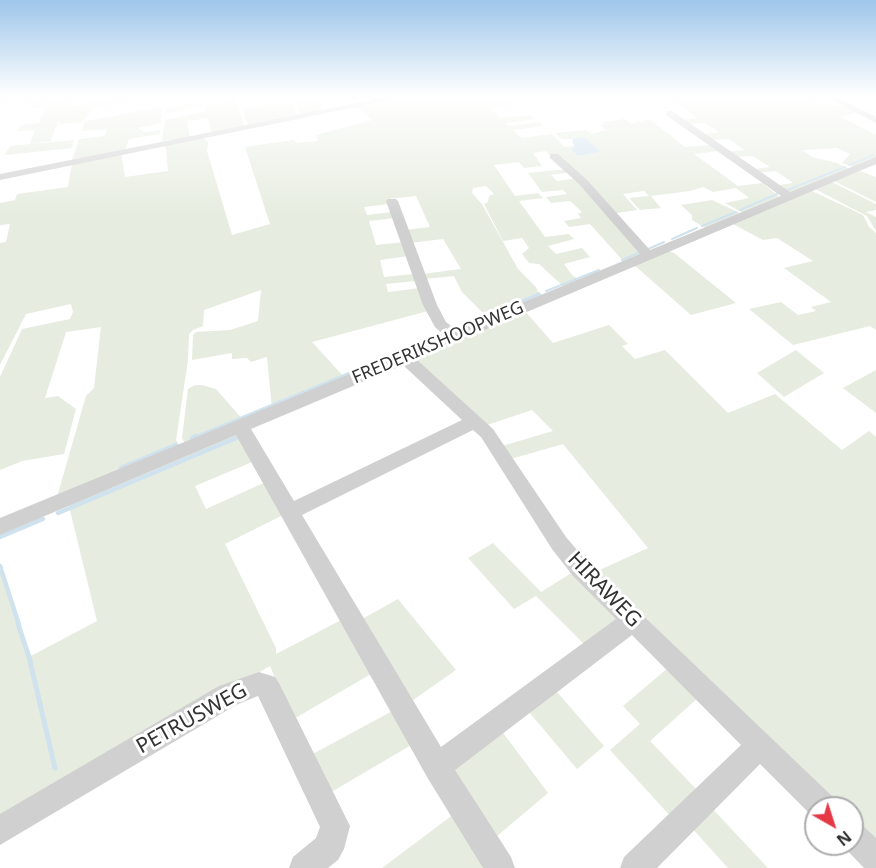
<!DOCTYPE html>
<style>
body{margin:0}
#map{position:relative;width:876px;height:868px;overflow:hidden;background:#fff;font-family:"Noto Sans",sans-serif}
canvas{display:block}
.north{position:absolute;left:804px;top:796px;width:60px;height:60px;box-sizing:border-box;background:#fff;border:2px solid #adadad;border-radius:50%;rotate:141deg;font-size:16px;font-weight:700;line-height:24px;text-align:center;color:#333}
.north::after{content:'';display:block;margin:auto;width:21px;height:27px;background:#e63946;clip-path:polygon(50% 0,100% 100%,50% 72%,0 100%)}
</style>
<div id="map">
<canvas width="876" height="868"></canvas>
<div class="north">N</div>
</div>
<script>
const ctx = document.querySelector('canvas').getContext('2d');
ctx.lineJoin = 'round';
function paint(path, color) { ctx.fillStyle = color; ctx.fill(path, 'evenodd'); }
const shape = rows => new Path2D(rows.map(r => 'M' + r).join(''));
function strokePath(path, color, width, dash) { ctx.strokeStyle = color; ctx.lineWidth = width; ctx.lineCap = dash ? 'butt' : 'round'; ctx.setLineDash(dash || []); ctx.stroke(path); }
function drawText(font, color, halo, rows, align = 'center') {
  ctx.font = font + ' "Noto Sans",sans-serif'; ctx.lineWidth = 6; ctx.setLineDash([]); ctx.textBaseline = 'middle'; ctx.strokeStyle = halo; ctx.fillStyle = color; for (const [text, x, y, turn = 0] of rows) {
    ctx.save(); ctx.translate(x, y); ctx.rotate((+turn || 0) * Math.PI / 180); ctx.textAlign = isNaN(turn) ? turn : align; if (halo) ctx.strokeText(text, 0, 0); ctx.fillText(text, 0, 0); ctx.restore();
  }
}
paint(shape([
 [0,97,42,97,41,102,72,98,71,106,89,103,91,97,147,97,93,109,82,122,59,124,61,121,58,121,51,141,30,144,35,130,17,131,21,125,39,123,46,107,30,109,34,103,27,104,29,98,1,103,0,105],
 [295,97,319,97,322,112,300,115],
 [407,97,509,97,518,104,489,108,501,118,530,115,535,119,505,123,509,126,539,122,543,126,513,130,522,138,552,134,564,147,573,146,571,150,578,156,600,152,574,139,562,139,555,133,586,130,592,134,606,130,600,125,605,124,602,122,624,119,631,124,649,119,685,147,709,145,718,151,694,154,738,186,762,183,780,197,743,213,725,203,749,198,736,188,713,192,703,187,690,191,651,196,661,208,640,210,629,198,649,196,644,191,623,194,637,210,610,214,563,158,550,155,546,151,533,153,542,166,524,168,519,162,494,165,515,196,538,193,543,198,519,201,545,237,569,234,574,239,548,246,556,254,582,248,590,257,564,264,573,276,580,280,564,287,539,264,529,263,522,254,529,248,522,238,503,241,484,204,488,202,489,196,494,194,486,186,473,188,472,193,482,204,518,269,536,287,538,292,543,295,488,318,462,292,454,276,424,279,422,274,461,269,443,239,410,243,405,230,430,227,416,196,388,199,389,204,364,207,367,215,392,212,395,218,369,221,376,245,405,242,409,256,380,260,384,277,413,274,416,281,386,284,388,292,420,288,428,311,312,342,345,378,272,409,267,357,251,362,247,358,232,359,232,353,192,360,193,335,196,332,230,330,258,321,261,290,204,310,203,326,193,330,189,334,188,360,176,440,180,447,57,497,86,396,94,388,101,327,66,332,45,398,58,396,76,409,64,454,22,461,0,470,0,377,22,329,70,319,73,312,71,304,26,314,0,365,0,243,6,242,10,224,0,225,0,203,15,200,17,194,68,187,72,163,121,153,125,177,168,171,166,149,164,145,203,137,208,143,207,151,232,235,270,224,245,147,294,140,296,143,319,141,316,135,372,120,357,107],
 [667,97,697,97,702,100,715,97,829,97,808,99,821,106,845,105,859,112,840,117,876,135,876,158,853,167,842,163,850,154,837,148,803,150,812,157,837,163,849,169,788,194,772,186,793,183,776,171,754,173,749,170,770,167,753,156,733,157,725,152,744,150,729,139,708,140,700,135,719,132,705,123,686,124,680,120,698,118],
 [236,99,244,126,212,133,208,118,187,121,190,138,162,141,165,120,207,111,205,105,165,114,166,108,205,101,206,105],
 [293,102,297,116,248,126,242,109],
 [162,107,161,123,138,128,144,132,160,130,160,134,129,139,125,150,72,160,79,139,105,136,107,129,82,131,85,121],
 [74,140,72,148,5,155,10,146],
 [569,169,572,172,551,175,557,181,578,178,644,254,625,263,590,224,569,227,564,221,581,218,578,214,582,212,570,201,551,203,546,197,567,194,563,190,542,192,528,173],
 [860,171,876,177,876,202,834,181],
 [832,182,876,204,876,210,866,212,876,217,876,231,867,216,815,189],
 [810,190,863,215,869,227,876,233,876,330,870,326,793,345,749,309,781,302,798,315,816,311,811,307,831,302,784,268,813,261,777,238,763,240,731,223],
 [712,200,740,213,705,228,692,220,692,215,681,205],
 [667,250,674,253,736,303,691,315,634,265],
 [524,310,553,343,609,325,628,344,622,346,635,359,665,350,728,413,775,394,842,450,869,431,876,437,876,850,852,827,852,808,832,808,593,573,648,548,563,444,511,459,502,446,553,431,532,410,487,425,415,362,415,357],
 [796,350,824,373,784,397,757,373],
 [876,370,876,413,843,388],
 [195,385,202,385,216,389,244,421,186,445,182,438,188,389],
 [235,432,257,460,195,486,206,509,268,481,287,513,225,544,276,648,276,654,347,617,376,671,292,720,270,666,0,823,0,566,29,657,97,621,68,502],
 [493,543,541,592,573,572,619,618,588,648,536,596,514,609,468,558],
 [398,599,456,670,406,705,362,623,364,618],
 [669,667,700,696,650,741,700,793,673,819,610,750,640,724,623,706],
 [551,685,604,746,577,769,524,706],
 [398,708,418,741,328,794,309,756],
 [498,726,548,793,490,842,442,768],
 [709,805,768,868,728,868,689,825],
 [458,811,494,868,382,868]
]), '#e6ecdf');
paint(shape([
 [584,137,601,152,578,156,571,150,574,145,572,142,573,139]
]), '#cfe2ee');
strokePath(shape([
 [849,165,874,155],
 [785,191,845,167],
 [740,210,777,194],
 [702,226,736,212],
 [672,239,697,228],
 [646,250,664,242],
 [622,260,641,252],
 [546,291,599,270]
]), '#cfe2ee', 2);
strokePath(shape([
 [487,316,539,294],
 [193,438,442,335]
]), '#cfe2ee', 3);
strokePath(shape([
 [192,438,196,436],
 [121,468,176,445],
 [58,513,236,438],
 [0,537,43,519],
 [0,566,19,625]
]), '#cfe2ee', 4.5);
strokePath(shape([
 [18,624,29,657,55,768]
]), '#cfe2ee', 5);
paint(shape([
 [387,97,405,97,0,180,0,174,387,97],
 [826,97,837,97,876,117,876,123,826,97],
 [666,111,672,111,790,192,876,157,876,164,416,359,493,429,566,537,589,564,834,798,838,808,816,808,816,819,814,818,760,764,657,868,620,868,624,857,741,745,632,635,455,770,511,857,515,868,483,868,427,777,236,435,0,535,0,518,444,335,435,327,423,305,386,201,388,199,396,199,398,201,437,305,446,322,456,330,640,254,579,184,550,158,550,154,558,154,587,180,650,250,781,196,666,115,666,111],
 [403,365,462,420,294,501,251,429,403,365],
 [473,430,481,437,552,549,573,576,616,619,441,747,302,515,473,430],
 [259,672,275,677,279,683,350,826,344,849,338,860,328,868,289,868,293,857,316,838,320,827,258,696,236,705,0,845,0,814,219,686,259,672],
 [852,820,862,825,876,838,876,868,864,868,842,845,852,844,852,820]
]), '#d0d0d0');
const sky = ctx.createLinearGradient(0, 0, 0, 219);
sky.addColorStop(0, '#9ec6ea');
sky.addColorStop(0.44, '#fff');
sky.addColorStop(1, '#ffffff00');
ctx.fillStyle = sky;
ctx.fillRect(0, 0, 876, 219);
drawText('18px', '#333', '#fff', [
 ["FREDERIKSHOOPWEG",438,343,-23]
]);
drawText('21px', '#333', '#fff', [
 ["HIRAWEG",604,590,46],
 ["PETRUSWEG",192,719,-29]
]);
</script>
